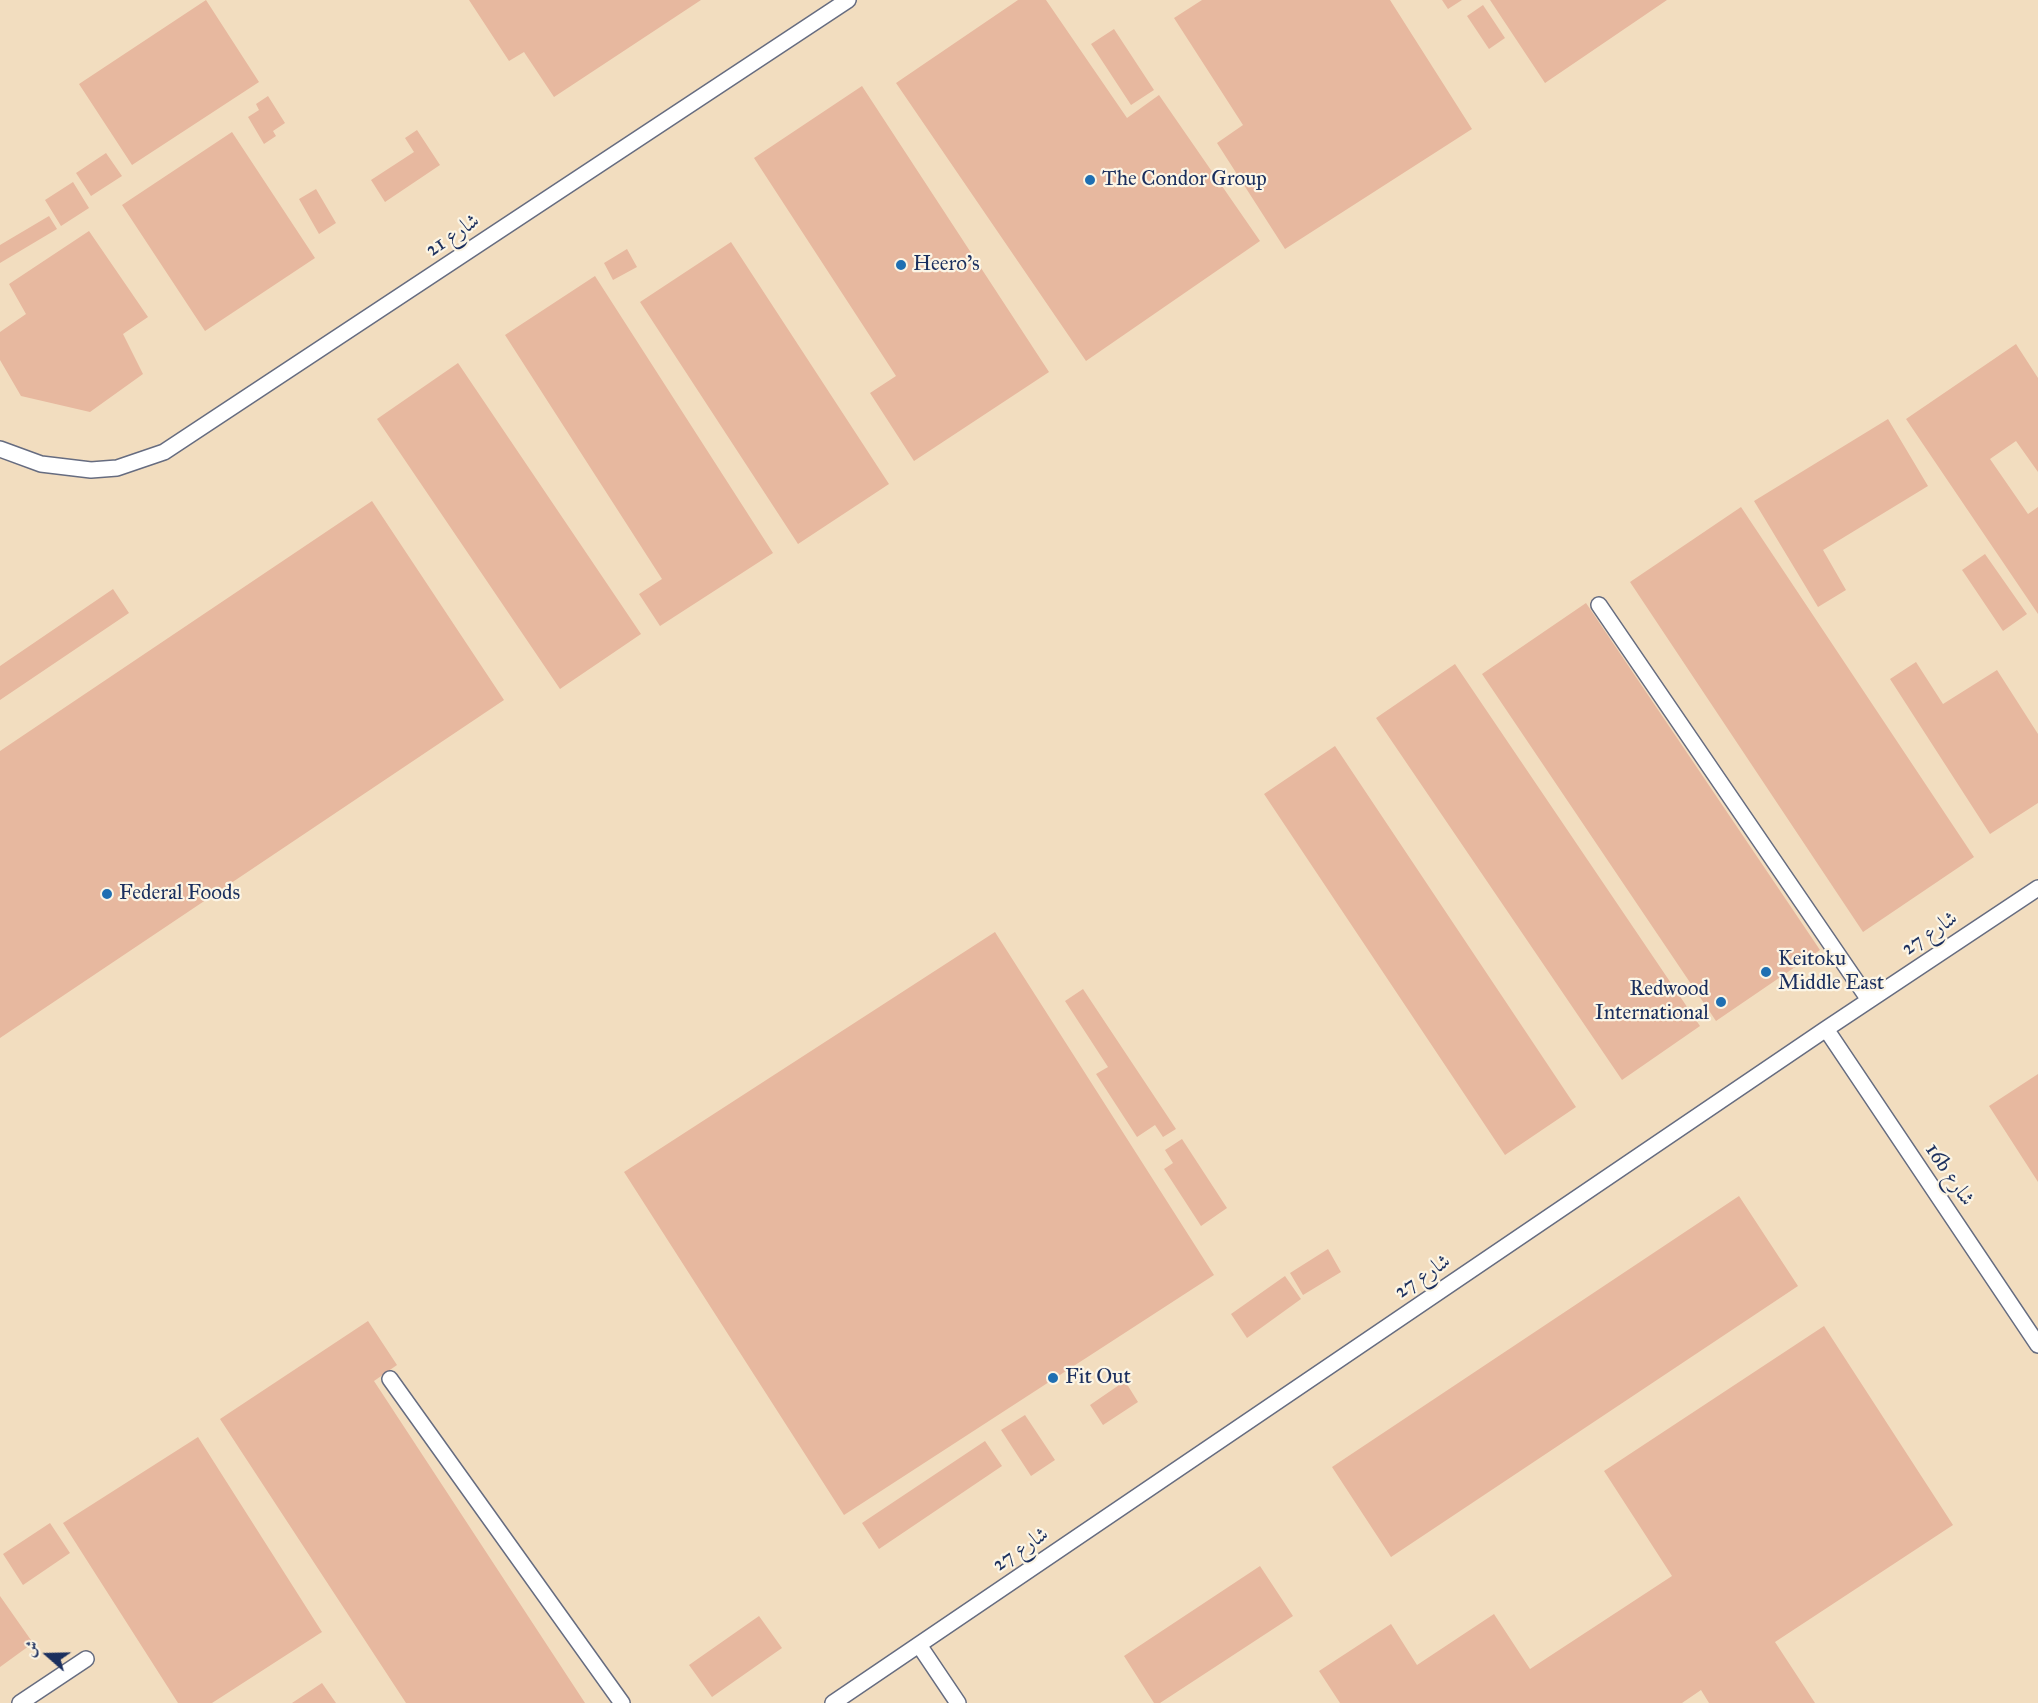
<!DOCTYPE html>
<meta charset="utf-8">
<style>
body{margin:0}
#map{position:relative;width:2038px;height:1703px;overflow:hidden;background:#f2ddbf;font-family:"IM FELL Great Primer",Amiri,serif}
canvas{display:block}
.north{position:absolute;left:18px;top:1625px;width:60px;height:60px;-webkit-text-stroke:4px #fcf5e5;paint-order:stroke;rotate:290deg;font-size:16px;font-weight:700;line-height:24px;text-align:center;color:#1b2f5e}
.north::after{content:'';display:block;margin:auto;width:21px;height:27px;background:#1b2f5e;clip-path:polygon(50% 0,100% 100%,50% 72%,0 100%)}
</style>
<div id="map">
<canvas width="2038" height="1703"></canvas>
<div class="north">ش</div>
</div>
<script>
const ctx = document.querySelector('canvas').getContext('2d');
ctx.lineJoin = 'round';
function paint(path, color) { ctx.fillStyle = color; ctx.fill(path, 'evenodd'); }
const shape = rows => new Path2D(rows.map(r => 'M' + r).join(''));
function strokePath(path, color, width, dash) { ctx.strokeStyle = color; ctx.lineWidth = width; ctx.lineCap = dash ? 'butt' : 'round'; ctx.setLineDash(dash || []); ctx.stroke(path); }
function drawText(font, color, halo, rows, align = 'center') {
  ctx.font = font + ' "IM FELL Great Primer",Amiri,serif'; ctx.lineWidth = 4.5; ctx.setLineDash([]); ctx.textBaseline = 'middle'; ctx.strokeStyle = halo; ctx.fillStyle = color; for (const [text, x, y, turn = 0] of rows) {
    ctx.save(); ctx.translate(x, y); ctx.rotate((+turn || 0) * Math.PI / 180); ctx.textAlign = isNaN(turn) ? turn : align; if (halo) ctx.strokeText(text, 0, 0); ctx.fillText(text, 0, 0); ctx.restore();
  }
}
paint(shape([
 [206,0,259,82,132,165,79,84],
 [469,0,701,0,554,97,524,52,509,61],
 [1018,0,1046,0,1127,118,1159,95,1260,241,1086,361,896,83],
 [1202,0,1390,0,1472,129,1285,249,1217,143,1243,125,1174,18],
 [1442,0,1462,0,1448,9],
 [1490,0,1667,0,1545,83],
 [1483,5,1505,38,1489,49,1467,16],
 [1114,29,1154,90,1131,105,1091,44],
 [862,86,1049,372,914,461,870,393,896,376,754,158],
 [268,96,285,123,273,131,276,136,264,144,248,117,259,110,256,104],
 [417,130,440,165,385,202,371,180,414,152,405,138],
 [232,132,315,258,205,331,122,205],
 [106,153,122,176,91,196,76,173],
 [73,182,89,208,61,226,45,200],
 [316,189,336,223,319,234,299,199],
 [49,216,57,229,0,263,0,245],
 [89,231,148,317,123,334,143,374,90,412,21,396,0,360,0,332,26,314,9,284],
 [731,242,889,484,798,544,640,302],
 [627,249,637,267,613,280,604,263],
 [595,276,773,553,660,626,639,594,662,579,505,335],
 [2016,344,2038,378,2038,472,2016,441,1990,459,2028,514,2038,507,2038,614,1906,419],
 [458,363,641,634,560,689,377,419],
 [1888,419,1928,486,1823,550,1846,590,1818,607,1754,501],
 [372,501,504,700,0,1038,0,751],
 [1741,507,1974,857,1863,932,1630,582],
 [1985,554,2027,614,2003,631,1962,570],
 [113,589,129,613,0,700,0,666],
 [1586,603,1820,950,1716,1021,1482,674],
 [1916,662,1943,704,1997,670,2038,734,2038,803,1990,834,1890,679],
 [1455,664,1700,1026,1622,1080,1376,718],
 [1335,746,1576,1107,1505,1155,1264,794],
 [995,932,1214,1275,844,1515,624,1172],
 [1083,989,1176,1129,1163,1137,1155,1125,1137,1137,1096,1074,1108,1067,1065,1001],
 [2038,1074,2038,1182,1989,1106],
 [1182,1139,1227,1208,1201,1226,1164,1169,1173,1163,1165,1150],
 [1739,1196,1798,1286,1391,1557,1332,1467],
 [1328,1249,1341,1272,1303,1295,1290,1273],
 [1285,1276,1301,1299,1247,1338,1231,1314],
 [368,1321,397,1365,374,1381,585,1703,406,1703,220,1419],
 [1824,1326,1953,1525,1775,1642,1815,1703,1709,1703,1701,1690,1682,1703,1340,1703,1319,1671,1391,1624,1417,1665,1494,1614,1530,1669,1672,1576,1604,1471],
 [1125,1381,1138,1402,1103,1425,1090,1405],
 [1025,1415,1055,1460,1031,1476,1001,1430],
 [198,1437,322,1632,212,1703,178,1703,63,1523],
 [985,1441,1002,1466,879,1549,862,1523],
 [50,1523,70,1553,23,1585,3,1554],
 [1260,1566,1293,1616,1160,1703,1154,1703,1124,1656],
 [0,1596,33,1643,0,1667],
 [759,1616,782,1648,712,1697,689,1665],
 [322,1683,336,1703,292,1703]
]), '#e7b89f');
const lane = shape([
 [0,449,41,464,91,470,117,468,164,452,848,0],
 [1599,605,1869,1000],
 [1826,1029,2038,1345],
 [390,1379,622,1703],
 [919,1645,958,1703],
 [20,1703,86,1659],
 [833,1703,1826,1029,2038,888]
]);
strokePath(lane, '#666c80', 18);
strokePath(lane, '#fff', 15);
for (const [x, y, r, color] of [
 [1090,180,6,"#1f6fb2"],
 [901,265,6,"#1f6fb2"],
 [107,894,6,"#1f6fb2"],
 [1766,972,6,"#1f6fb2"],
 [1721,1002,6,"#1f6fb2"],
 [1053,1378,6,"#1f6fb2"]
]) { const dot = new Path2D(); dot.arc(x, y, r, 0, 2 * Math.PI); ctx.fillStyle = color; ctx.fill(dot); strokePath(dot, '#fcf5e5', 2); }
drawText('21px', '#1b2f5e', '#fcf5e5', [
 ["The Condor Group",1102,180],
 ["Heero's",913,265],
 ["Federal Foods",119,894],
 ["Keitoku",1778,960],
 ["Middle East",1778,984],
 ["Redwood",1709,990,"right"],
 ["International",1709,1014,"right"],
 ["Fit Out",1065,1378]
], 'left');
drawText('21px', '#1b2f5e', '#fcf5e5', [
 ["شارع 21",453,236,-34],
 ["شارع 27",1930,934,-34],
 ["16b شارع",1949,1175,56],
 ["شارع 27",1423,1277,-34],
 ["شارع 27",1021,1550,-34]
]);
</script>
